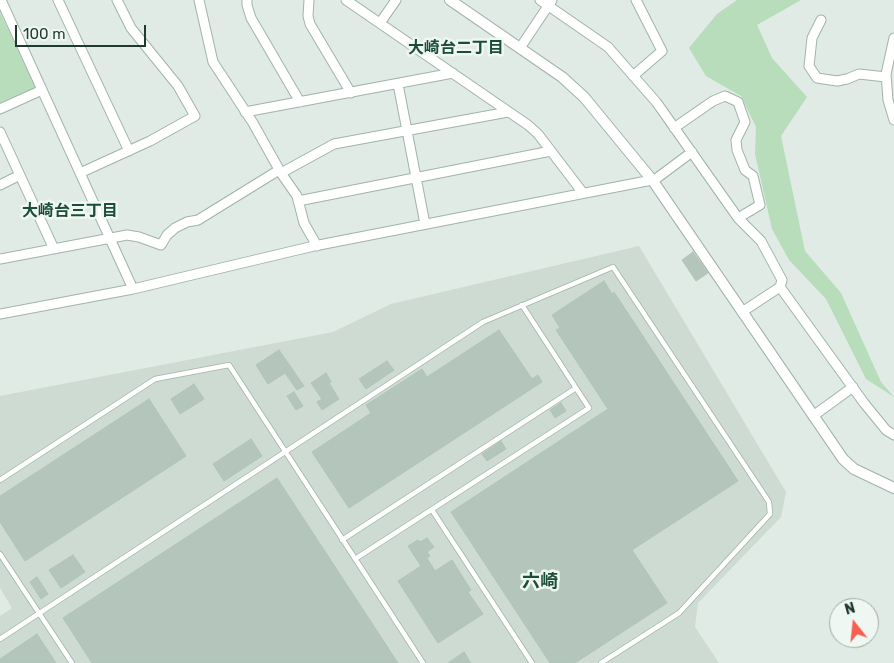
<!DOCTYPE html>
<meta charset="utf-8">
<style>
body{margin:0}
#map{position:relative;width:894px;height:663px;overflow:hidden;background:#dfebe4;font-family:Rubik,sans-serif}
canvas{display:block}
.north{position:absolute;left:829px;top:598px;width:50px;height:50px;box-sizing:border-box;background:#eff7f2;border:1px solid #9caca4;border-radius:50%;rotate:344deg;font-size:14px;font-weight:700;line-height:20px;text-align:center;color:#1f3b2f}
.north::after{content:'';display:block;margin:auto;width:18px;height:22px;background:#f75f51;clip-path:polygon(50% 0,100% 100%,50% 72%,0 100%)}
.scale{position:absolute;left:15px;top:25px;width:131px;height:22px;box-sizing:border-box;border:2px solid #1f3b2f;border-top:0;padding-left:6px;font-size:15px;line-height:18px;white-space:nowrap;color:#1f3b2f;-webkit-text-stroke:4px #eff7f2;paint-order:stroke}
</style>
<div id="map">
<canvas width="894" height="663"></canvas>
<div class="north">N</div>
<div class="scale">100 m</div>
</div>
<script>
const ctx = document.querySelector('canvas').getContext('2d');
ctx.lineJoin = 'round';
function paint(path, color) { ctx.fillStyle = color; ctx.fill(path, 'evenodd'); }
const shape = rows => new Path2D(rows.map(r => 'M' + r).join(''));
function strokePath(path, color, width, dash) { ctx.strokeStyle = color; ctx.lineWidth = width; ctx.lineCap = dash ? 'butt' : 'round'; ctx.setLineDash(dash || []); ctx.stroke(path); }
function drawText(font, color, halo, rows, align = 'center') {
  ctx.font = font + ' Rubik,"Noto Sans JP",sans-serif'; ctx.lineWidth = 5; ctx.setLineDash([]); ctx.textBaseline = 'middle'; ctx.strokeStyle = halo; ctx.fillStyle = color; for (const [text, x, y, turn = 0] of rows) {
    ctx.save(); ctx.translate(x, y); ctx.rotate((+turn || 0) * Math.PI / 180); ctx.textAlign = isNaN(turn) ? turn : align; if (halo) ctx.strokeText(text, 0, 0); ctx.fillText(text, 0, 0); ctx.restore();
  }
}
paint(shape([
 [639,246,786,492,781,517,698,603,695,627,719,663,0,663,0,616,12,608,0,588,0,396,333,332,391,304]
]), '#cddbd2');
paint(shape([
 [737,0,801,0,757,25,772,58,807,97,781,136,805,251,841,293,881,382,894,397,866,379,826,299,789,260,772,229,755,154,756,127,741,96,706,76,689,48,717,14],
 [0,12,35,86,34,90,0,106]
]), '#b7ddbb');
const building = shape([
 [693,252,708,273,696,281,682,260,693,252],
 [604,281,612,294,614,292,738,481,632,550,667,603,575,663,550,663,451,512,608,409,556,330,560,328,552,315,604,281],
 [499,330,532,379,538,375,542,382,349,508,312,452,371,413,366,405,422,369,427,377,499,330],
 [279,350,304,386,297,390,285,373,268,384,256,365,279,350],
 [387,361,394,370,366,389,359,379,387,361],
 [326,373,331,382,329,383,339,399,322,410,317,402,322,399,311,383,326,373],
 [194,384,204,399,180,414,171,399,194,384],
 [294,392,303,406,296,410,287,396,294,392],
 [149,399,186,456,25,561,0,522,0,496,149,399],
 [561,403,566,411,555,418,550,410,561,403],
 [251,439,262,456,224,481,213,464,251,439],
 [501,441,506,449,487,461,482,454,501,441],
 [277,478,398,663,92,663,63,618,277,478],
 [427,538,434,547,427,552,430,556,427,558,435,571,452,560,471,590,468,592,483,614,438,643,398,581,421,566,408,546,418,540,420,542,427,538],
 [73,555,85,572,61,588,49,570,73,555],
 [37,577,48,594,41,599,30,582,37,577],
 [37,634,56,663,0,663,0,659,37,634],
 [464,652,471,663,448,663,464,652]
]);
paint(building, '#b4c6bc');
strokePath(building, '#b1c5b9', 1);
const service = shape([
 [0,480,155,379,229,365,423,663],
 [432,510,532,663],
 [342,540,576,388],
 [0,554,72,663],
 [355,559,589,408,522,305],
 [0,639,483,322,613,267,769,502,770,514,679,613,601,663]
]);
const minor = shape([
 [1,0,133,289],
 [58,0,129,151],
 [199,0,213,62,253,123,281,173,297,196,304,223,317,246],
 [247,0,247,5,251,18,300,102],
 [309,0,308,16,310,24,351,93],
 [346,0,528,125,538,134,583,193],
 [540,0,608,47,657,103,738,218,761,241,782,280,780,287,742,312],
 [821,20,812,38,810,57,809,66,817,78,837,81,847,79,859,74,886,77],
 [380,23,396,0],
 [894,38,886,74,888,100,894,120],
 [520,48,552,0],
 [633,76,662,51,636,0],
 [398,84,425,224],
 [0,109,42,90],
 [245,112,453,73],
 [674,128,713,101,725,96,738,102,745,122,736,140,737,150,745,170,753,176,760,205,738,218],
 [0,132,54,249],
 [80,173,150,141,195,116,178,86,131,28,117,0],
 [281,173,334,144,508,112],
 [653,181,692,152],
 [0,185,20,175],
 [298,201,551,151],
 [0,259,127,235,139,237,161,245,167,235,175,228,187,222,198,220,279,170],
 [780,287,864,403,886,430,894,435],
 [0,314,133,289,314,246,652,180],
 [813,416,853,387]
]);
const tertiary = shape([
 [450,0,562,77,584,97,653,181,843,459,854,469,894,488]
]);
strokePath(service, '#a2b3aa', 6);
strokePath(minor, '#a2b3aa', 11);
strokePath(tertiary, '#a2b3aa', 12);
strokePath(service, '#fff', 4.5);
strokePath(minor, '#fff', 9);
strokePath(tertiary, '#fff', 10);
drawText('bold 16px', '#1b4e39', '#eff7f2', [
 ["大崎台二丁目",456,48],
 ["大崎台三丁目",70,211]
]);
drawText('bold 18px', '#1b4e39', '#eff7f2', [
 ["六崎",540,582]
]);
</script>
